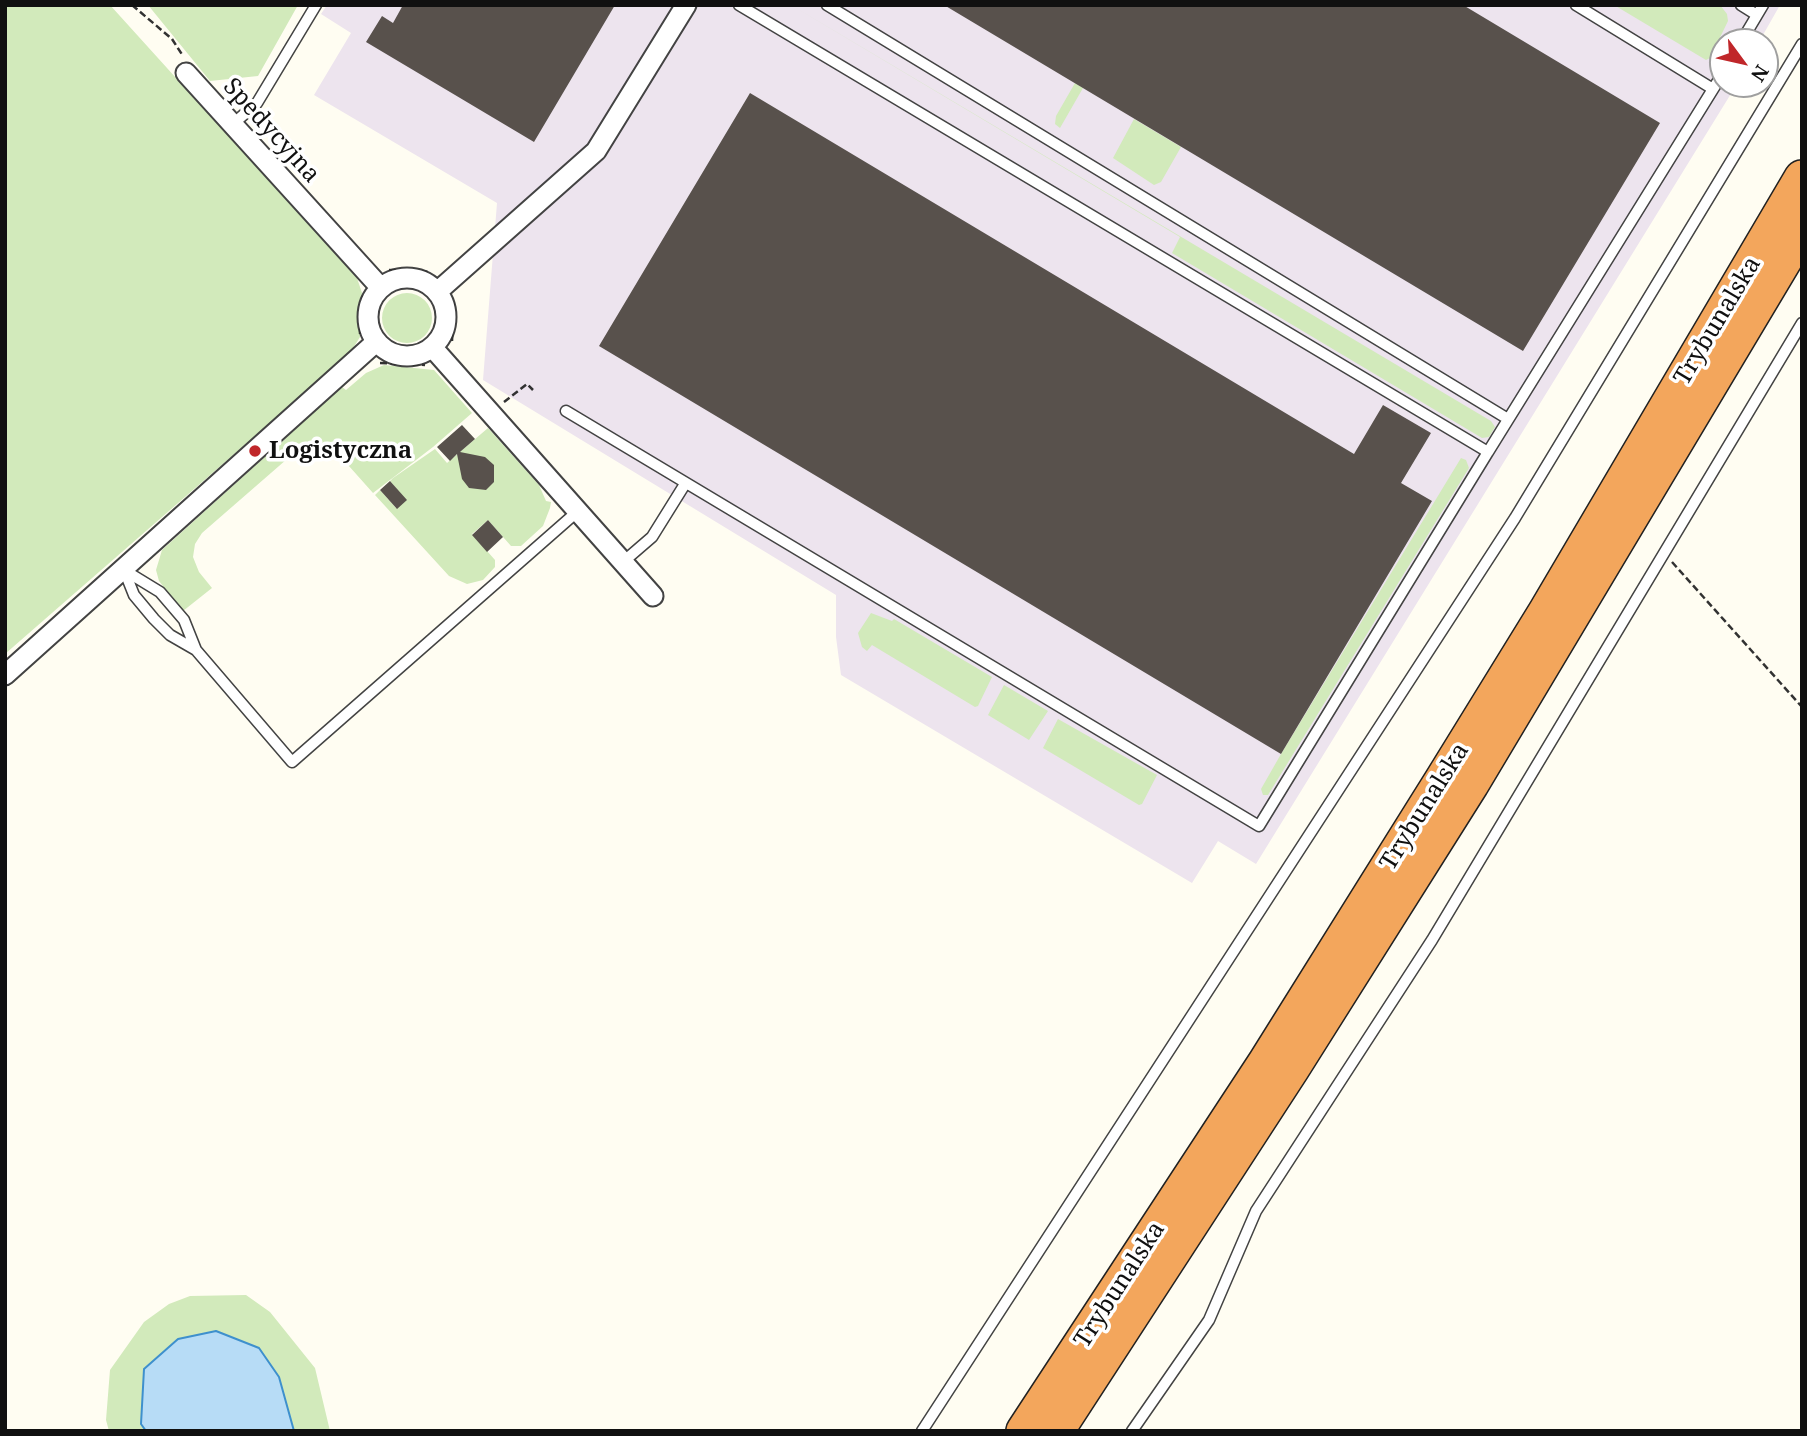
<!DOCTYPE html>
<style>
body{margin:0}
#map{position:relative;width:1807px;height:1436px;overflow:hidden;background:#fffdf2;font-family:"Noto Serif",serif}
canvas{display:block}
.frame{position:absolute;inset:0;border:7px solid #101010;pointer-events:none}
.north{position:absolute;left:1709px;top:28px;width:70px;height:70px;box-sizing:border-box;background:#fff;border:2px solid #9f9f9f;border-radius:50%;rotate:123deg;font-size:19px;font-weight:700;line-height:28px;text-align:center;color:#101010}
.north::after{content:'';display:block;margin:auto;width:24px;height:32px;background:#c0272a;clip-path:polygon(50% 0,100% 100%,50% 72%,0 100%)}
</style>
<div id="map">
<canvas width="1807" height="1436"></canvas>
<div class="frame"></div>
<div class="north">N</div>
</div>
<script>
const ctx = document.querySelector('canvas').getContext('2d');
ctx.lineJoin = 'round';
function paint(path, color) { ctx.fillStyle = color; ctx.fill(path, 'evenodd'); }
const shape = rows => new Path2D(rows.map(r => 'M' + r).join(''));
function strokePath(path, color, width, dash) { ctx.strokeStyle = color; ctx.lineWidth = width; ctx.lineCap = dash ? 'butt' : 'round'; ctx.setLineDash(dash || []); ctx.stroke(path); }
function drawText(font, color, halo, rows, align = 'center') {
  ctx.font = font + ' "Noto Serif",serif'; ctx.lineWidth = 7; ctx.setLineDash([]); ctx.textBaseline = 'middle'; ctx.strokeStyle = halo; ctx.fillStyle = color; for (const [text, x, y, turn = 0] of rows) {
    ctx.save(); ctx.translate(x, y); ctx.rotate((+turn || 0) * Math.PI / 180); ctx.textAlign = isNaN(turn) ? turn : align; if (halo) ctx.strokeText(text, 0, 0); ctx.fillText(text, 0, 0); ctx.restore();
  }
}
paint(shape([
 [327,5,1780,5,1759,42,1723,42,1723,84,1737,84,1256,864,1218,841,1192,883,841,675,836,637,836,595,483,380,497,203,314,95,351,33,321,14]
]), '#ede4ee');
paint(shape([
 [5,5,110,5,357,278,363,296,360,337,350,353,5,654],
 [148,5,298,5,258,76,210,81],
 [791,5,1491,421,1495,427,1489,437,1482,438,1172,253,1180,237],
 [1614,5,1720,5,1727,14,1728,21,1710,58,1706,60],
 [1075,83,1083,88,1060,128,1055,124,1056,116],
 [1134,119,1181,147,1161,182,1154,185,1113,158],
 '382 318a25 25 0 1 1 50 0a25 25 0 1 1-50 0Z',
 [384,365,434,370,472,413,433,447,373,493,332,447,322,443,302,446,202,533,195,544,193,557,199,572,212,588,183,611,159,581,156,570,162,550,342,387,346,390,366,373],
 [488,428,539,485,546,501,551,502,550,508,543,526,521,546,511,546,488,520,472,534,495,560,495,567,483,580,467,584,449,576,375,495,380,490,396,508,406,500,390,481,393,478,435,449,447,463],
 [1461,458,1466,460,1469,468,1268,795,1263,795,1261,789,1281,754],
 [871,613,892,621,894,619,992,677,978,706,975,707,872,645,867,651,862,647,858,633],
 [1004,685,1048,711,1029,740,988,715],
 [1058,719,1157,775,1142,804,1139,805,1043,748],
 [246,1295,270,1312,315,1368,330,1431,109,1431,106,1420,110,1370,144,1322,169,1304,190,1296]
]), '#d2eabb');
const water = shape([
 [216,1331,259,1348,279,1377,294,1431,146,1431,141,1424,144,1369,178,1339,216,1331]
]);
paint(water, '#b7dcf6');
strokePath(water, '#3e90cd', 2);
paint(shape([
 [403,5,615,5,534,142,366,42,382,16,393,23],
 [944,5,1463,5,1660,123,1523,351],
 [750,93,1354,454,1383,405,1431,433,1401,483,1432,501,1281,754,599,346],
 [462,425,475,439,460,452,485,457,494,465,494,482,486,490,469,488,462,479,457,454,450,461,437,447],
 [390,481,407,500,397,509,380,490],
 [488,520,503,537,487,552,472,535]
]), '#58514c');
const service = shape([
 [827,5,1508,419],
 [1576,5,1713,89],
 [1741,5,1757,15],
 [1741,42,1763,5],
 [233,124,257,103,316,5],
 [566,411,1259,826,1488,452,739,5],
 [1488,452,1723,73],
 [623,562,652,537,685,484],
 [124,570,134,595,154,619,170,635,196,650,292,762,578,511],
 [124,570,160,592,184,620,196,650],
 [922,1431,1515,518,1802,44],
 [1132,1431,1209,1320,1256,1211,1432,940,1802,323]
]);
const minor = shape([
 [186,73,381,288],
 '368 317a39 39 0 1 1 78 0a39 39 0 1 1-78 0Z',
 [437,292,596,151,686,5],
 [432,347,653,596],
 [5,675,376,342]
]);
const motorway = shape([
 [1024,1431,1266,1062,1443,779,1546,612,1802,178],
 [1056,1431,1292,1068,1471,784,1802,230]
]);
strokePath(service, '#434343', 13);
strokePath(minor, '#434343', 23);
strokePath(motorway, '#212121', 38);
strokePath(shape([
 [132,5,172,39,183,56],
 [389,270,431,272],
 [360,334,363,295],
 [452,341,454,299],
 [380,363,425,365],
 [504,402,527,384,533,390],
 [1672,562,1802,707]
]), '#323232', 2.5, [7, 3.5]);
strokePath(service, '#fff', 10);
strokePath(minor, '#fff', 19);
strokePath(motorway, '#f3a65c', 35);
for (const [x, y, r, color] of [
 [255,451,7,"#c0272a"]
]) { const dot = new Path2D(); dot.arc(x, y, r, 0, 2 * Math.PI); ctx.fillStyle = color; ctx.fill(dot); strokePath(dot, '#fff', 2.5); }
drawText('24px', '#101010', '#fff', [
 ["Spedycyjna",271,131,48],
 ["Trybunalska",1718,321,-59],
 ["Trybunalska",1425,807,-58],
 ["Trybunalska",1120,1285,-57]
]);
drawText('bold 24px', '#101010', '#fff', [
 ["Logistyczna",269,451]
], 'left');
</script>
